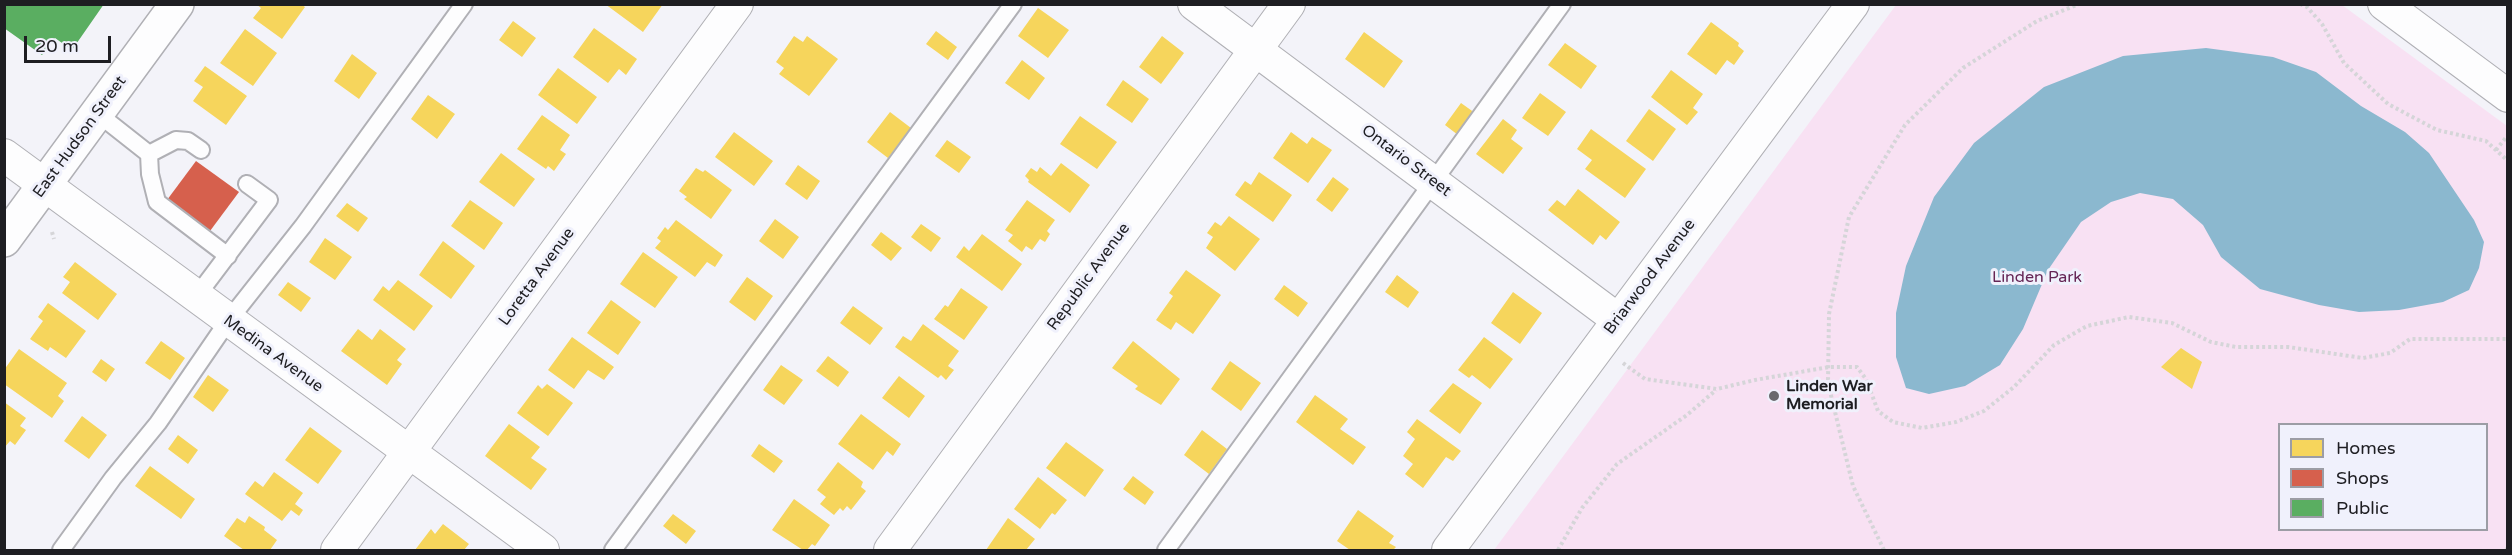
<!DOCTYPE html>
<style>
body{margin:0}
#map{position:relative;width:2512px;height:555px;overflow:hidden;background:#f3f3f9;font-family:"Varela Round",sans-serif}
canvas{display:block}
.frame{position:absolute;inset:0;border:6px solid #1e1e22;pointer-events:none}
.legend{position:absolute;left:2278px;top:423px;width:210px;height:108px;box-sizing:border-box;background:#f0f1fc;border:2px solid #9c9da5;margin:0;padding:8px 10px;list-style:none;font-size:18px;color:#1e1e22}
.legend li{display:flex;align-items:center;gap:12px;height:30px}
.legend b{width:30px;border:2px solid #9c9da5}
.scale{position:absolute;left:24px;top:36px;width:87px;height:27px;box-sizing:border-box;border:3px solid #1e1e22;border-top:0;padding-left:8px;font-size:18px;line-height:21px;white-space:nowrap;color:#1e1e22;-webkit-text-stroke:4px #f0f1fc;paint-order:stroke}
</style>
<div id="map">
<canvas width="2512" height="555"></canvas>
<div class="frame"></div>
<ul class="legend">
<li><b style="height:16px;background:#f6d55c"></b>Homes</li>
<li><b style="height:16px;background:#d6604d"></b>Shops</li>
<li><b style="height:16px;background:#5aae61"></b>Public</li>
</ul>
<div class="scale">20 m</div>
</div>
<script>
const ctx = document.querySelector('canvas').getContext('2d');
ctx.lineJoin = 'round';
function paint(path, color) { ctx.fillStyle = color; ctx.fill(path, 'evenodd'); }
const shape = rows => new Path2D(rows.map(r => 'M' + r).join(''));
function strokePath(path, color, width, dash) { ctx.strokeStyle = color; ctx.lineWidth = width; ctx.lineCap = dash ? 'butt' : 'round'; ctx.setLineDash(dash || []); ctx.stroke(path); }
function drawText(font, color, halo, rows, align = 'center') {
  ctx.font = font + ' "Varela Round",sans-serif'; ctx.lineWidth = 6; ctx.setLineDash([]); ctx.textBaseline = 'middle'; ctx.strokeStyle = halo; ctx.fillStyle = color; for (const [text, x, y, turn = 0] of rows) {
    ctx.save(); ctx.translate(x, y); ctx.rotate((+turn || 0) * Math.PI / 180); ctx.textAlign = isNaN(turn) ? turn : align; if (halo) ctx.strokeText(text, 0, 0); ctx.fillText(text, 0, 0); ctx.restore();
  }
}
paint(shape([
 [1896,5,2342,5,2507,126,2507,550,1494,550],
 [2280,424,2486,424,2486,530,2280,530]
]), '#f8e1f3');
paint(shape([
 [2206,48,2273,57,2316,72,2361,106,2405,132,2429,153,2474,220,2484,242,2479,268,2469,290,2443,302,2399,310,2359,312,2319,305,2260,289,2221,257,2203,225,2173,199,2140,193,2111,202,2081,222,2048,270,2023,329,2000,365,1965,386,1929,394,1906,388,1896,357,1896,313,1906,266,1934,197,1974,143,2044,87,2123,56]
]), '#8bb8cf');
paint(shape([
 [256,4,301,4,305,7,282,39,253,18,261,8],
 [605,4,663,4,643,32],
 [1038,8,1069,30,1048,58,1018,36],
 [513,21,536,38,522,57,499,40],
 [1711,22,1739,43,1738,46,1744,51,1734,65,1727,60,1716,75,1687,54],
 [594,28,637,59,626,75,619,69,608,83,573,57],
 [245,29,277,53,253,86,220,63],
 [936,31,957,47,948,60,926,44],
 [1364,32,1403,61,1384,88,1345,59],
 [794,36,803,42,807,36,838,59,809,96,779,74,784,68,776,62],
 [1162,36,1184,53,1161,84,1139,67],
 [1565,43,1597,66,1581,89,1548,65],
 [352,54,377,73,359,99,334,81],
 [1022,60,1045,78,1029,100,1005,83],
 [205,66,247,96,226,125,193,101,203,87,194,81],
 [558,68,597,97,577,124,538,95],
 [1671,70,1703,94,1693,108,1698,112,1687,125,1651,97],
 [1123,80,1149,99,1132,123,1106,105],
 [1540,93,1566,112,1548,136,1522,118],
 [428,95,455,114,437,139,411,119],
 [1461,103,1475,113,1458,135,1445,125],
 [1649,109,1676,129,1653,161,1626,141],
 [890,112,911,128,888,158,867,142],
 [542,115,570,135,560,150,566,154,554,171,548,166,546,169,517,149],
 [1080,116,1117,142,1097,169,1060,144],
 [1503,119,1517,130,1511,139,1523,148,1503,174,1476,154],
 [1591,129,1646,169,1625,198,1585,169,1592,160,1577,149],
 [734,132,773,161,754,186,715,157],
 [1291,132,1307,144,1312,137,1332,150,1308,183,1273,158],
 [947,140,971,157,959,173,935,156],
 [501,153,535,179,514,207,479,182],
 [1061,163,1090,185,1070,213,1028,182,1029,180,1025,176,1031,168,1037,172,1040,167,1051,176],
 [798,165,820,181,807,200,785,184],
 [696,168,703,172,705,170,732,190,711,219,684,199,687,197,679,191],
 [1259,172,1292,195,1273,222,1235,195,1245,181,1251,185],
 [1333,177,1349,189,1332,212,1316,200],
 [1578,189,1620,222,1606,240,1600,235,1593,245,1548,210,1557,200,1565,206],
 [470,200,503,223,484,250,451,226],
 [1027,200,1055,220,1047,231,1050,234,1045,242,1040,239,1032,250,1026,246,1022,252,1008,241,1013,235,1005,230],
 [347,203,368,218,358,232,336,216],
 [1229,216,1260,239,1235,271,1206,248,1213,237,1207,233,1215,222,1221,226],
 [775,219,799,237,783,259,759,241],
 [676,220,723,255,715,267,707,262,695,277,655,248,661,241,657,238,665,227,668,230],
 [921,224,941,238,931,252,911,237],
 [881,232,902,248,891,261,871,245],
 [982,234,1022,264,1002,291,956,257,964,246,969,251],
 [325,238,352,257,335,280,309,262],
 [443,241,475,266,451,299,419,275],
 [643,252,678,277,655,308,620,284],
 [75,262,117,294,98,320,62,293,70,282,63,277],
 [1186,270,1221,295,1193,334,1176,322,1171,330,1156,320,1173,296,1169,293],
 [1397,275,1419,292,1408,308,1385,292],
 [747,277,773,296,755,321,729,302],
 [398,280,433,306,414,331,373,300,383,286,389,291],
 [288,282,311,298,301,312,278,295],
 [1284,285,1308,303,1298,317,1274,299],
 [961,288,988,307,964,340,934,319,945,305,948,307],
 [1513,292,1542,313,1520,344,1491,323],
 [611,300,641,322,618,355,587,333],
 [48,303,86,331,66,358,50,347,48,351,30,339,43,321,38,317],
 [853,306,883,328,870,345,840,323],
 [923,324,959,351,948,366,954,370,946,380,941,375,938,378,895,347,903,336,911,341],
 [358,329,372,340,380,329,406,349,397,360,402,364,387,385,341,351],
 [572,337,614,367,604,380,588,370,574,389,548,370],
 [1484,337,1513,359,1490,389,1472,375,1469,378,1458,370],
 [161,341,185,358,170,380,145,363],
 [1133,341,1180,379,1161,405,1135,389,1138,386,1112,368],
 [2181,348,2202,362,2192,389,2161,367],
 [19,349,67,383,58,396,64,401,52,418,4,384,4,370],
 [828,356,849,372,838,387,816,371],
 [101,359,115,369,106,382,92,372],
 [1230,361,1261,383,1241,411,1211,389],
 [781,365,803,380,784,405,763,390],
 [208,375,229,390,213,412,193,397],
 [899,376,925,396,909,418,882,398],
 [1453,383,1482,403,1460,434,1429,411],
 [547,384,573,403,548,436,517,413,538,385,542,389],
 [1315,395,1348,419,1340,429,1366,447,1353,465,1296,422],
 [4,402,26,418,20,426,26,430,15,445,10,441,4,448],
 [861,414,901,444,893,456,887,451,873,470,838,444],
 [82,416,107,435,89,459,64,441],
 [1417,419,1461,451,1453,461,1446,457,1423,488,1405,474,1413,464,1403,456,1415,439,1407,432],
 [509,424,540,447,531,458,547,469,531,490,485,456],
 [310,427,342,451,318,484,285,460],
 [1202,430,1227,449,1209,474,1184,455],
 [178,435,198,450,188,464,168,449],
 [1066,442,1104,470,1085,497,1046,468],
 [759,444,783,461,774,473,751,456],
 [838,462,863,482,861,487,866,491,851,510,847,506,843,511,840,508,834,515,820,504,826,497,817,490],
 [150,466,195,499,181,519,135,486],
 [274,472,303,493,295,504,303,510,299,516,291,510,282,521,245,494,255,481,263,487],
 [1133,476,1154,492,1145,505,1123,489],
 [1038,477,1067,500,1055,515,1052,513,1040,529,1014,509],
 [794,499,830,525,815,546,812,544,807,550,803,550,772,530],
 [1358,510,1394,536,1389,543,1396,547,1393,550,1350,550,1337,541],
 [673,514,696,531,686,544,663,526],
 [249,516,265,527,264,530,277,540,270,550,244,550,224,536,237,518,245,523],
 [1008,518,1035,539,1026,550,986,550],
 [443,524,469,544,464,550,415,550,431,529,435,534]
]), '#f6d55c');
paint(shape([
 [196,161,239,192,210,231,167,200]
]), '#d6604d');
paint(shape([
 [4,4,78,6,104,4,72,50,55,38,42,55,4,28]
]), '#5aae61');
const service = shape([
 [97,113,149,154],
 [149,154,150,174,157,202,228,256],
 [149,154,176,140,188,141,201,150],
 [196,297,269,200,247,184],
 [61,550,113,478,158,423,228,321,303,226,464,4],
 [613,550,1013,4],
 [1166,550,1562,4]
]);
const minor = shape([
 [1194,4,1617,319],
 [2384,4,2508,96],
 [4,155,543,550],
 [337,550,737,4],
 [890,550,1289,4],
 [1448,550,1853,4]
]);
const secondary = shape([
 [4,240,177,4]
]);
strokePath(service, '#b0b0b5', 20);
strokePath(minor, '#b0b0b5', 34);
strokePath(secondary, '#b0b0b5', 36);
strokePath(shape([
 [2300,4,2307,7,2322,24,2344,63,2388,104,2437,130,2486,141,2508,161],
 [2496,150,2508,135],
 [52,232,54,239],
 [1623,363,1645,379,1717,389,1755,380,1829,367,1857,367,1866,379,1878,411,1893,422,1922,428,1956,422,1984,411,2014,387,2054,345,2087,326,2129,317,2172,323,2211,342,2236,347,2288,347,2363,358,2390,353,2410,339,2508,339],
 [1558,550,1582,508,1617,464,1687,415,1716,390],
 [1884,550,1853,486,1828,383,1829,314,1849,217,1905,125,1963,68,2037,21,2079,4],
 [2506,550,2508,548]
]), '#d5d5d8', 4, [3, 3]);
strokePath(service, '#fdfdfe', 16);
strokePath(minor, '#fdfdfe', 32);
strokePath(secondary, '#fdfdfe', 33);
for (const [x, y, r, color] of [
 [1774,396,6,"#69696d"]
]) { const dot = new Path2D(); dot.arc(x, y, r, 0, 2 * Math.PI); ctx.fillStyle = color; ctx.fill(dot); strokePath(dot, '#f0f1fc', 2); }
drawText('16px', '#1e1e22', '#f0f1fc', [
 ["East Hudson Street",80,137,-54],
 ["Ontario Street",1406,161,37],
 ["Loretta Avenue",537,277,-54],
 ["Republic Avenue",1089,277,-54],
 ["Briarwood Avenue",1650,277,-53],
 ["Medina Avenue",273,354,36]
]);
drawText('16px', '#652555', '#f0f1fc', [
 ["Linden Park",2037,278]
]);
drawText('bold 16px', '#1e1e22', '#f0f1fc', [
 ["Linden War",1786,387],
 ["Memorial",1786,405]
], 'left');
</script>
